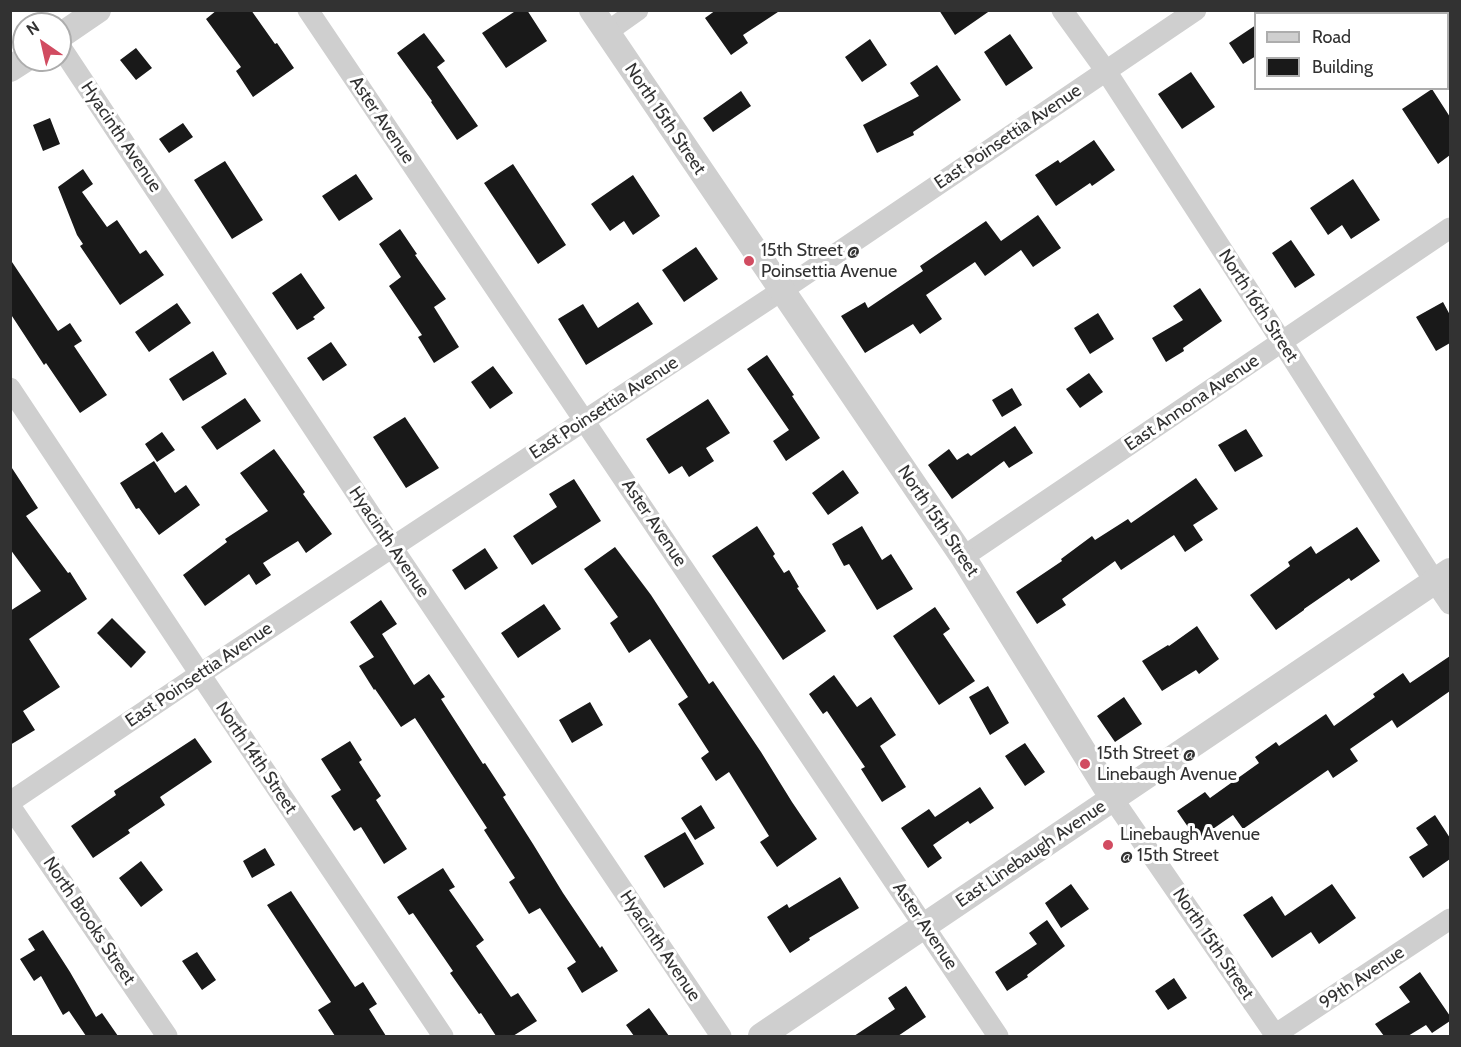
<!DOCTYPE html>
<style>
body{margin:0}
#map{position:relative;width:1461px;height:1047px;overflow:hidden;background:#fff;font-family:Cabin,sans-serif}
canvas{display:block}
.frame{position:absolute;inset:0;border:12px solid #323232;pointer-events:none}
.legend{position:absolute;left:1254px;top:12px;width:195px;height:78px;box-sizing:border-box;background:#fff;border:2px solid #adadad;margin:0;padding:8px 10px;list-style:none;font-size:18px;color:#323232}
.legend li{display:flex;align-items:center;gap:12px;height:30px}
.legend b{width:30px;border:2px solid #adadad}
.north{position:absolute;left:12px;top:12px;width:60px;height:60px;box-sizing:border-box;background:#fff;border:2px solid #adadad;border-radius:50%;rotate:326deg;font-size:16px;font-weight:700;line-height:24px;text-align:center;color:#323232}
.north::after{content:'';display:block;margin:auto;width:21px;height:27px;background:#d14c61;clip-path:polygon(50% 0,100% 100%,50% 72%,0 100%)}
</style>
<div id="map">
<canvas width="1461" height="1047"></canvas>
<div class="frame"></div>
<ul class="legend">
<li><b style="height:8px;background:#cfcfcf"></b>Road</li>
<li><b style="height:16px;background:#191919"></b>Building</li>
</ul>
<div class="north">N</div>
</div>
<script>
const ctx = document.querySelector('canvas').getContext('2d');
ctx.lineJoin = 'round';
function paint(path, color) { ctx.fillStyle = color; ctx.fill(path, 'evenodd'); }
const shape = rows => new Path2D(rows.map(r => 'M' + r).join(''));
function strokePath(path, color, width, dash) { ctx.strokeStyle = color; ctx.lineWidth = width; ctx.lineCap = dash ? 'butt' : 'round'; ctx.setLineDash(dash || []); ctx.stroke(path); }
function drawText(font, color, halo, rows, align = 'center') {
  ctx.font = font + ' Cabin,sans-serif'; ctx.lineWidth = 6; ctx.setLineDash([]); ctx.textBaseline = 'middle'; ctx.strokeStyle = halo; ctx.fillStyle = color; for (const [text, x, y, turn = 0] of rows) {
    ctx.save(); ctx.translate(x, y); ctx.rotate((+turn || 0) * Math.PI / 180); ctx.textAlign = isNaN(turn) ? turn : align; if (halo) ctx.strokeText(text, 0, 0); ctx.fillText(text, 0, 0); ctx.restore();
  }
}
paint(shape([
 [217,10,251,10,275,44,277,43,294,68,253,97,236,71,241,67,206,19],
 [517,10,527,10,547,41,506,68,482,33],
 [716,10,781,10,743,35,748,43,731,55,705,18],
 [939,10,991,10,955,35],
 [1256,25,1256,56,1243,64,1229,43],
 [424,33,445,61,437,67,478,126,457,140,431,102,432,101,397,53],
 [1010,34,1033,68,1006,86,984,52],
 [870,39,887,65,862,82,845,57],
 [136,48,152,68,136,80,120,60],
 [937,65,961,100,913,132,914,135,877,153,863,125,919,96,910,83],
 [1191,72,1215,107,1182,129,1158,94],
 [1432,89,1450,117,1450,155,1438,164,1402,109],
 [741,91,751,106,713,132,703,118],
 [50,118,60,144,43,151,33,125],
 [183,123,193,137,169,153,159,139],
 [1094,140,1115,170,1092,186,1090,183,1056,206,1035,175,1058,160,1060,163],
 [225,161,263,220,232,239,194,180],
 [513,164,566,245,538,264,484,183],
 [83,169,93,184,82,192,107,227,117,220,140,254,146,250,164,275,120,305,80,246,83,244,77,235,58,187],
 [356,174,373,199,339,221,322,196],
 [633,175,660,216,633,235,624,221,610,231,591,204],
 [1353,179,1380,220,1351,239,1342,225,1328,235,1310,208],
 [1038,215,1061,248,1033,267,1021,250,985,276,975,262,926,295,942,319,920,334,913,324,865,353,841,316,865,302,868,308,923,271,920,266,986,221,1001,241],
 [400,229,417,254,415,255,446,299,434,307,459,347,434,363,418,337,422,335,389,286,401,277,379,244],
 [1291,240,1315,275,1295,288,1272,253],
 [696,247,718,279,684,302,662,270],
 [10,259,58,331,70,323,82,341,74,346,107,395,80,413,46,363,44,365,10,313],
 [301,273,325,308,313,317,315,319,297,330,272,293],
 [1200,288,1222,321,1183,348,1184,351,1166,362,1152,338,1183,320,1173,306],
 [638,302,653,324,586,365,558,319,583,304,598,328],
 [1443,302,1450,315,1450,343,1436,351,1416,317],
 [177,303,191,323,149,352,135,332],
 [1098,313,1114,339,1090,354,1074,328],
 [331,342,347,365,323,381,307,358],
 [213,351,227,374,183,401,169,379],
 [767,355,794,395,792,396,820,438,786,461,773,441,789,430,747,369],
 [493,366,513,393,490,409,471,382],
 [1089,373,1103,392,1080,408,1066,389],
 [1012,388,1022,405,1002,417,992,400],
 [245,398,261,421,217,450,201,427],
 [708,399,730,433,706,448,714,461,689,477,682,466,669,474,646,439],
 [405,417,439,468,406,488,373,437],
 [1015,426,1033,453,1009,468,1004,461,952,499,928,465,949,449,957,460,968,453,971,456],
 [1246,429,1263,456,1235,472,1218,445],
 [162,432,175,450,157,462,145,444],
 [274,449,305,492,303,494,332,534,306,553,298,541,263,563,271,575,256,585,249,574,205,606,183,575,227,542,225,539,268,511,240,473],
 [154,461,175,493,186,485,200,505,159,535,139,508,136,509,120,483],
 [10,465,38,508,26,516,68,573,70,572,87,599,29,639,60,687,23,711,35,730,10,745,10,611,41,591,10,549],
 [843,470,859,493,828,515,812,493],
 [1196,478,1218,509,1193,525,1203,540,1185,552,1174,535,1121,570,1115,561,1062,599,1066,605,1037,624,1016,592,1062,561,1061,559,1092,536,1095,540,1128,519,1131,523],
 [574,479,601,521,532,565,513,536,557,507,549,494],
 [757,526,775,554,773,556,784,573,789,570,799,587,797,588,826,631,783,660,712,556],
 [862,526,882,560,891,554,913,589,877,610,849,564,844,566,832,544],
 [1357,527,1380,561,1351,581,1349,578,1304,609,1304,610,1276,630,1250,595,1290,566,1288,562,1311,546,1316,554],
 [615,547,651,595,709,684,713,681,761,752,792,802,817,839,777,867,760,842,769,836,729,772,716,781,701,758,709,752,678,704,688,697,650,639,629,653,610,623,618,617,584,569],
 [485,548,498,568,465,590,452,570],
 [381,600,397,624,382,634,414,685,429,674,445,697,441,699,483,764,485,763,506,795,503,797,533,844,563,893,600,948,602,946,618,971,582,993,567,968,576,962,540,908,529,914,509,882,515,878,484,830,487,828,415,718,401,727,375,689,374,690,359,666,374,657,350,622],
 [544,604,561,629,518,658,501,633],
 [935,607,950,629,943,634,975,681,939,705,893,636],
 [112,618,146,652,131,668,97,633],
 [1197,626,1219,659,1199,674,1196,670,1162,691,1142,661,1168,645,1169,646],
 [1450,656,1450,691,1397,728,1392,720,1350,749,1358,761,1333,778,1328,770,1243,829,1233,815,1197,840,1177,811,1205,792,1210,798,1259,763,1255,757,1276,742,1279,746,1326,714,1334,726,1375,697,1373,694,1403,673,1410,683],
 [834,675,857,707,871,697,896,735,880,746,906,787,882,802,861,769,865,767,827,711,823,714,809,694],
 [988,686,1009,723,990,735,969,697],
 [1124,697,1142,724,1115,742,1097,716],
 [590,702,603,725,572,743,559,720],
 [195,738,212,762,160,797,165,805,128,830,130,833,93,858,71,826,116,795,114,791],
 [350,741,362,760,359,762,381,796,376,800,407,849,384,864,361,827,354,831,331,796,341,790,321,759],
 [1025,743,1045,772,1025,786,1005,756],
 [980,787,994,808,970,824,968,821,933,845,942,858,928,868,901,828,929,809,935,817],
 [701,805,715,828,695,840,681,818],
 [1435,815,1450,838,1450,859,1423,878,1409,857,1428,845,1416,828],
 [685,832,704,864,664,888,644,856],
 [265,848,275,865,252,878,243,861],
 [141,861,163,890,141,907,119,878],
 [443,868,455,887,449,890,484,940,476,946,511,997,518,993,537,1021,513,1036,496,1036,481,1013,479,1014,450,973,453,971,413,913,409,915,397,897],
 [840,877,859,908,809,938,810,940,790,953,767,917,787,904,789,908],
 [1071,884,1089,909,1061,928,1045,903],
 [1332,884,1356,918,1319,944,1311,932,1272,958,1243,915,1272,896,1285,916],
 [291,891,355,987,363,982,377,1004,369,1009,386,1036,335,1036,318,1010,331,1002,267,905],
 [1047,920,1065,946,1027,975,1028,977,1007,991,995,972,1037,944,1029,933],
 [43,930,70,972,96,1017,102,1013,118,1036,86,1036,69,1011,63,1015,41,976,34,981,20,959,35,950,28,939],
 [197,952,216,980,202,990,182,961],
 [1420,972,1450,1016,1450,1021,1432,1033,1426,1025,1408,1036,1384,1036,1375,1024,1410,1002,1399,987],
 [1174,978,1187,998,1168,1010,1155,991],
 [906,986,926,1017,898,1036,854,1036,895,1009,888,998],
 [649,1008,669,1036,634,1036,626,1025]
]), '#191919');
strokePath(shape([
 [308,10,998,1036],
 [1062,10,1106,71,1282,342,1435,582,1450,604],
 [607,32,638,10],
 [60,46,392,547,721,1036],
 [10,388,200,674,443,1036],
 [963,557,1450,228],
 [1113,799,1276,1036],
 [10,802,200,674,781,291,1196,10],
 [10,806,167,1036],
 [1273,1036,1450,919]
]), '#cfcfcf', 21);
strokePath(shape([
 [592,10,963,557,1113,799],
 [60,36,98,10],
 [10,69,24,60],
 [761,1036,1450,571]
]), '#cfcfcf', 26);
for (const [x, y, r, color] of [
 [749,261,6,"#d14c61"],
 [1085,764,6,"#d14c61"],
 [1108,845,6,"#d14c61"]
]) { const dot = new Path2D(); dot.arc(x, y, r, 0, 2 * Math.PI); ctx.fillStyle = color; ctx.fill(dot); strokePath(dot, '#fff', 2); }
drawText('18px', '#323232', '#fff', [
 ["North 15th Street",665,119,56],
 ["Aster Avenue",382,120,56],
 ["Hyacinth Avenue",121,137,56],
 ["East Poinsettia Avenue",1008,137,-34],
 ["North 16th Street",1258,306,57],
 ["East Annona Avenue",1192,403,-34],
 ["East Poinsettia Avenue",604,408,-33],
 ["North 15th Street",938,521,56],
 ["Aster Avenue",654,523,56],
 ["Hyacinth Avenue",389,542,56],
 ["East Poinsettia Avenue",199,675,-34],
 ["North 14th Street",256,758,56],
 ["East Linebaugh Avenue",1031,854,-34],
 ["North Brooks Street",89,921,56],
 ["Aster Avenue",925,926,56],
 ["North 15th Street",1213,944,56],
 ["Hyacinth Avenue",660,946,56],
 ["99th Avenue",1362,978,-34]
]);
drawText('18px', '#323232', '#fff', [
 ["15th Street @",761,251],
 ["Poinsettia Avenue",761,272],
 ["15th Street @",1097,754],
 ["Linebaugh Avenue",1097,775],
 ["Linebaugh Avenue",1120,835],
 ["@ 15th Street",1120,856]
], 'left');
</script>
